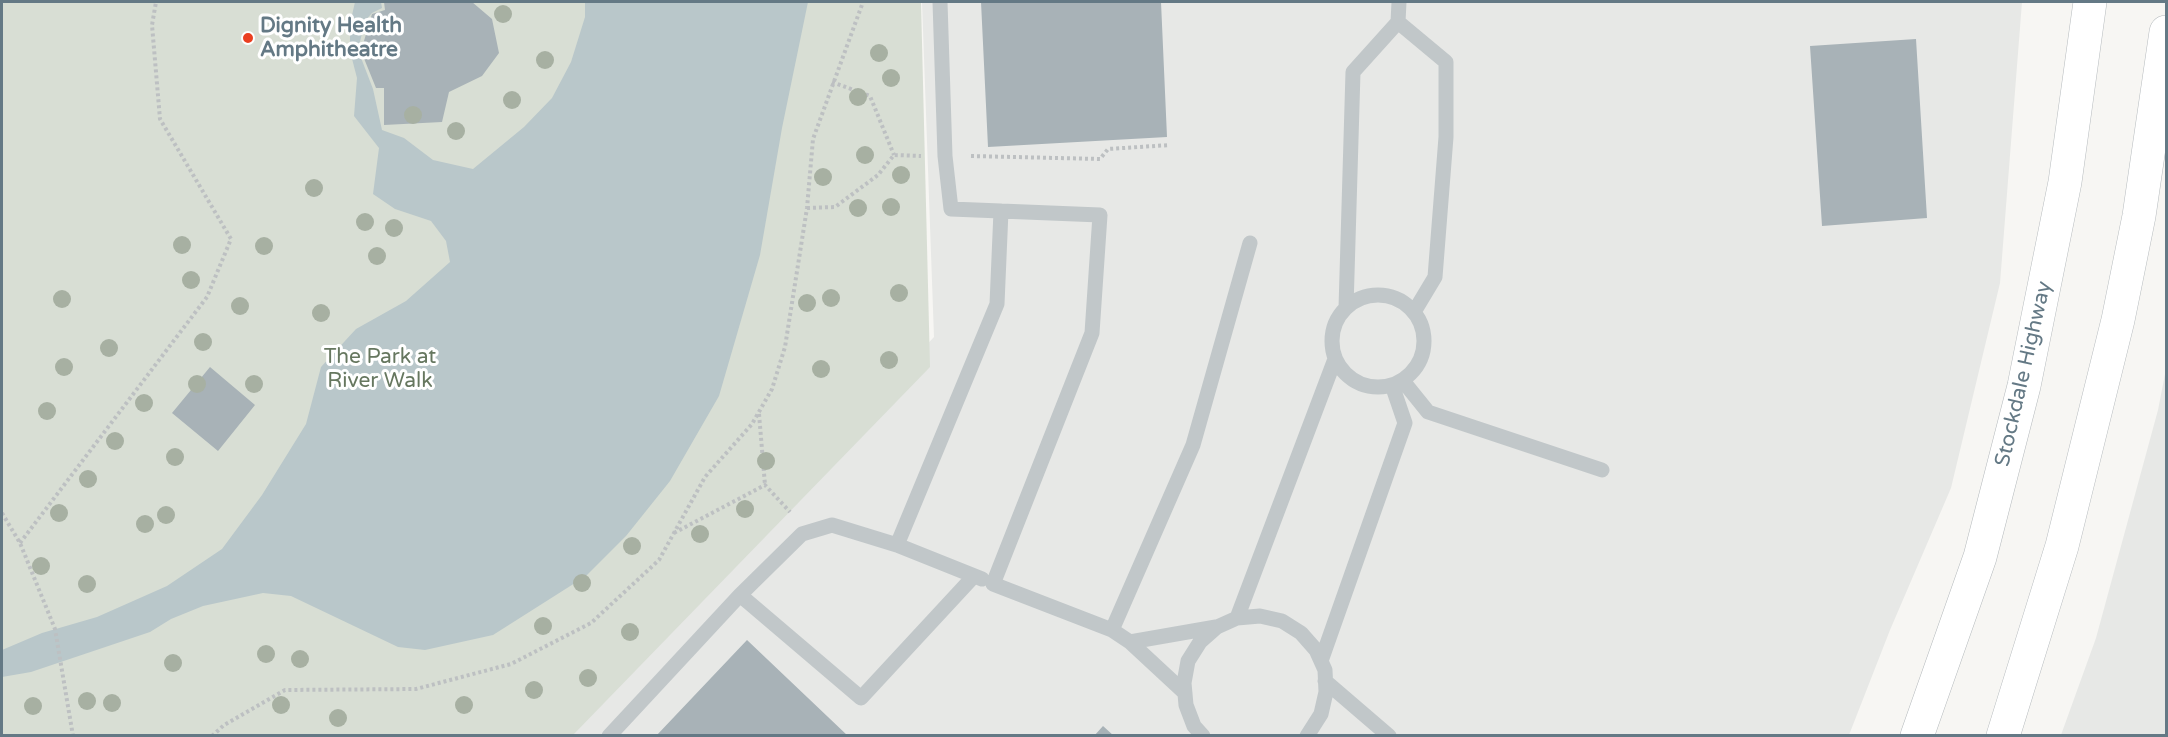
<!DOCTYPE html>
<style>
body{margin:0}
#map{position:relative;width:2168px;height:737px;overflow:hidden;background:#f7f6f3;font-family:"Varela Round",sans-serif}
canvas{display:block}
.frame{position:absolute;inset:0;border:3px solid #647985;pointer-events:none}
</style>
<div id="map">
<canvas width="2168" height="737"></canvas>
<div class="frame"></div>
</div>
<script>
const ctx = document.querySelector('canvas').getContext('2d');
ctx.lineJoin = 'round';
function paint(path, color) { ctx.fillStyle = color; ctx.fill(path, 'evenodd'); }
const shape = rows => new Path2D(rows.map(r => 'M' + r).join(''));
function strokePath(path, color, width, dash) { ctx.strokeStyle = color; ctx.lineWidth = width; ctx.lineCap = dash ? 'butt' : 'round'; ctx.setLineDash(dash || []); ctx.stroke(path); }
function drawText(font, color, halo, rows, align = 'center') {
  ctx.font = font + ' "Varela Round",sans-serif'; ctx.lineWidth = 6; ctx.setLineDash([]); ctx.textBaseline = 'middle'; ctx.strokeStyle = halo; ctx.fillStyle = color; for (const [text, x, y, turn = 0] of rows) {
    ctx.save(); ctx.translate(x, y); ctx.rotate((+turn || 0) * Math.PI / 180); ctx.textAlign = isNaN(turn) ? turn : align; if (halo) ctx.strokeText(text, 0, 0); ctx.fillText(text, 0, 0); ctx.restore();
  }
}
paint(shape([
 [922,2,2022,2,2000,283,1951,488,1890,630,1849,735,558,736,934,337],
 [2166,369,2166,735,2061,735,2096,638,2158,410]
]), '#e7e8e6');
paint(shape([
 [2,2,921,2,930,367,573,735,2,735]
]), '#d8ded4');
paint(shape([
 [355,2,381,2,382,8,372,13,365,21,358,50,373,89,382,130,404,138,433,160,473,169,524,127,552,98,571,62,585,17,585,2,808,2,782,128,760,255,719,396,670,481,626,536,586,576,493,635,425,650,398,647,291,596,263,593,203,606,171,619,150,632,31,672,2,677,2,650,42,633,97,617,167,586,222,549,262,495,306,424,321,367,356,329,406,301,450,262,446,241,431,221,395,209,373,194,379,148,354,116,357,78,350,51,350,24]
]), '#b9c7ca');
paint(shape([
 [384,2,472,2,492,19,499,53,482,76,449,92,442,122,384,125,384,88,376,88,361,51,372,14,385,10],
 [981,2,1161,2,1167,137,988,147],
 [1916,39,1927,218,1822,226,1810,46],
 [210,367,255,405,218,451,172,413],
 [747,640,848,736,656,736],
 [1103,726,1114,736,1094,736]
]), '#a8b2b7');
const primary = shape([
 [1917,736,1980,557,2024,386,2065,182,2090,2],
 [2003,736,2062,546,2118,320,2139,216,2166,32]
]);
strokePath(primary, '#b5babd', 34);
strokePath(shape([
 [832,82,870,96,894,155],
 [971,156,1100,159,1108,149,1170,145],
 [807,208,835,207,878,175,894,155,921,156],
 [759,414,765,485],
 [2,513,20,543,55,629,73,736],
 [674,533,765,485,790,512],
 [20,543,207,297,231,239,160,119,152,25,156,2],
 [212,736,224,725,285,690,416,689,511,664,591,623,659,560,705,477,752,424,772,389,785,347,807,208,813,139,863,2]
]), '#bdc0c2', 4, [3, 3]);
strokePath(shape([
 [940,2,945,156,951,209,1100,215,1092,333,993,584,1112,630,1130,642,1185,693],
 [1398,22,1446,62,1446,137,1435,277,1414,312],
 '1332 341a46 46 0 1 1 92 0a46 46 0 1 1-92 0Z',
 [1346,308,1353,72,1398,22,1399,2],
 [1403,381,1428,412,1602,470],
 [897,545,832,525,802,534,740,595,861,698,974,576],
 [982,579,897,545,997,304,1001,211],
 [1237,618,1335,359],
 [1112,630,1193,445,1250,243],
 [1130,642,1216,627],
 [1321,661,1405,423,1392,385],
 [1325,681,1389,736],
 [609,736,740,595],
 [1203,736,1194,726,1186,705,1184,683,1188,661,1200,642,1217,627,1237,618,1260,616,1282,621,1301,633,1316,650,1325,670,1326,692,1321,714,1307,736]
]), '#c1c7c9', 15);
strokePath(primary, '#fff', 33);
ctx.fillStyle = '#a7b0a2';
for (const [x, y] of [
 [503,14],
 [879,53],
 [545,60],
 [891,78],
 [858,97],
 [512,100],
 [413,115],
 [456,131],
 [865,155],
 [901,175],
 [823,177],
 [314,188],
 [891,207],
 [858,208],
 [365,222],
 [394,228],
 [182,245],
 [264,246],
 [377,256],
 [191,280],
 [899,293],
 [831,298],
 [62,299],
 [807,303],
 [240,306],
 [321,313],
 [203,342],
 [109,348],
 [889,360],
 [64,367],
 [821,369],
 [197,384],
 [254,384],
 [144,403],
 [47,411],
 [115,441],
 [175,457],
 [766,461],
 [88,479],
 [745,509],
 [59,513],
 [166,515],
 [145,524],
 [700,534],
 [632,546],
 [41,566],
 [582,583],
 [87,584],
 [543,626],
 [630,632],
 [266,654],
 [300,659],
 [173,663],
 [588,678],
 [534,690],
 [87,701],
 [112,703],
 [281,705],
 [464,705],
 [33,706],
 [338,718]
]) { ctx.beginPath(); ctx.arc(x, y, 9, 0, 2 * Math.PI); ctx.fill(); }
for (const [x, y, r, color] of [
 [248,38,6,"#ea3f20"]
]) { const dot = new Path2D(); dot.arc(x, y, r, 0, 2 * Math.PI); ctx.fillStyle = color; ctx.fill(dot); strokePath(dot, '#fff', 2); }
drawText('bold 21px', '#647985', '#fff', [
 ["Dignity Health",260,26],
 ["Amphitheatre",260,50]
], 'left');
drawText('21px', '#66775f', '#fff', [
 ["The Park at",380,357],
 ["River Walk",380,381]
]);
drawText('21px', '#647985', '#fff', [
 ["Stockdale Highway",2024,374,-77]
]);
</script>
